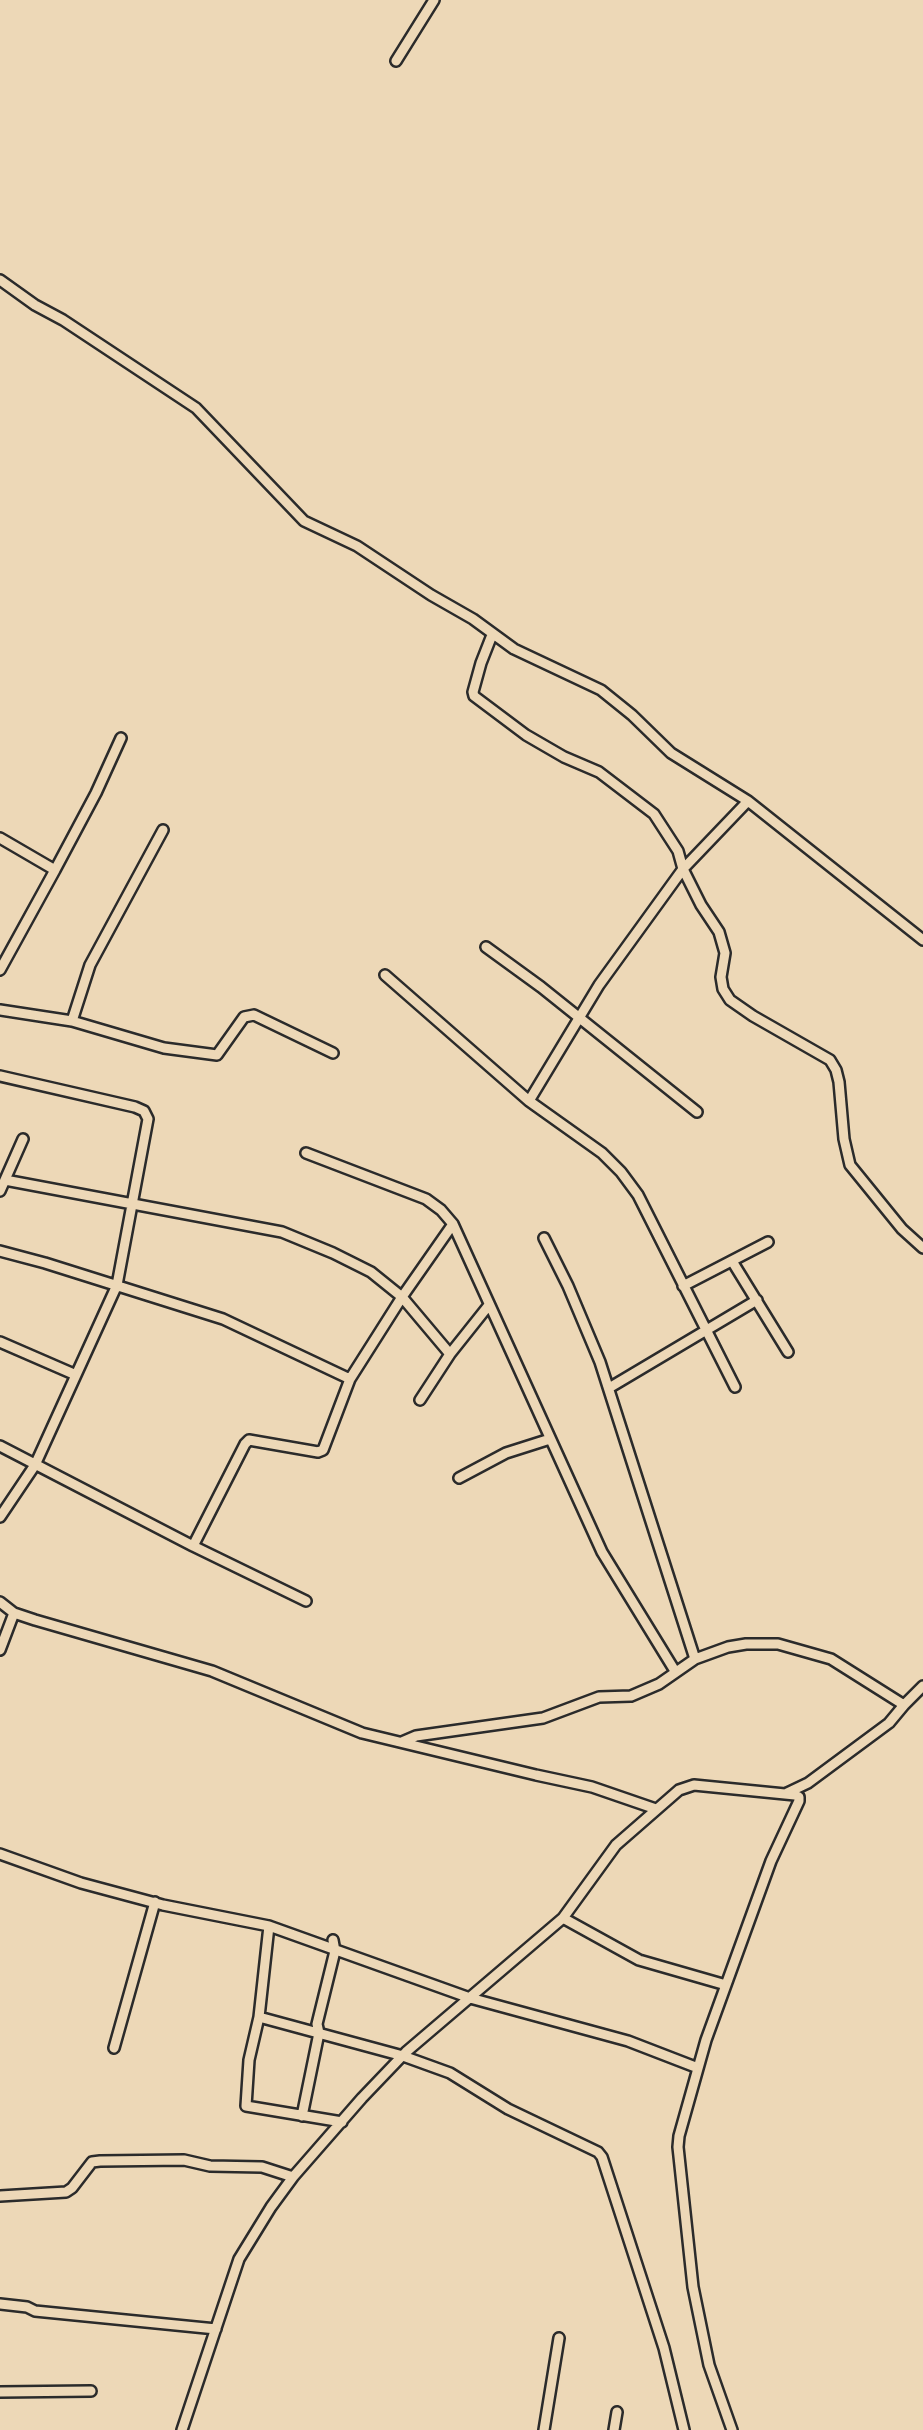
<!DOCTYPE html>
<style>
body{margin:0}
canvas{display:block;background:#edd8b7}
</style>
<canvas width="923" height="2430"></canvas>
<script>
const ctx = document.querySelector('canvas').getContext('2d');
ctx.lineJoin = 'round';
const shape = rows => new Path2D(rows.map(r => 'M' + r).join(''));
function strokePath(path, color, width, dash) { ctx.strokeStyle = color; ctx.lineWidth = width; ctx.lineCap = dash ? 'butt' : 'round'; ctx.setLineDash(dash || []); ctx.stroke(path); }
const minor = shape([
 [396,61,434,0],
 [0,280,35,305,63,320,196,408,304,521,357,546,431,595,473,619,514,649,601,690,632,715,671,753,748,801,923,940],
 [492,635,481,663,473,692,474,696,526,735,564,757,599,772,654,814,678,851,683,869,701,905,719,932,725,953,721,977,723,989,730,1000,753,1016,830,1060,836,1070,839,1082,844,1139,850,1165,902,1229,923,1248],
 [0,838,55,870,96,793,121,738],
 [486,947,541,987,697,1112],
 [0,970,55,870],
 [385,975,529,1101,602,1153,621,1172,638,1195,735,1387],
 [0,1010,72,1021,90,965,163,830],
 [72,1021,164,1048,217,1055,244,1017,254,1015,333,1053],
 [0,1076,135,1107,144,1111,148,1119,117,1285,35,1465,0,1517],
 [529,1101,599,985,683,869,748,801],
 [306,1153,426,1199,441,1210,453,1224,602,1552,675,1671],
 [5,1180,282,1232,333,1253,371,1272,402,1297,450,1354],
 [0,1191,23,1139],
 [544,1238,568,1286,600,1362,695,1659],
 [0,1251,45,1263,223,1319,350,1379],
 [732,1261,788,1352],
 [683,1286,768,1242],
 [0,1342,76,1375],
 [609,1388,757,1300],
 [420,1400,450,1354,489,1305],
 [0,1446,193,1546,306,1601],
 [459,1478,506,1453,550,1439],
 [193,1546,245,1444,249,1440,318,1452,323,1450,350,1379,402,1297,453,1224],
 [0,1602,14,1613,35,1620,212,1671,362,1733,536,1775,592,1787,656,1809],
 [0,1650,14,1613],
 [402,1742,416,1736,543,1718,599,1697,631,1696,659,1684,695,1659,728,1647,746,1644,778,1644,831,1659,904,1705],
 [787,1793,808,1783,889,1723,904,1705,923,1686],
 [0,1854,81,1883,163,1905,269,1926,470,1998,628,2041,698,2068],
 [563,1918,639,1960,726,1985],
 [269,1926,259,2017,249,2060,246,2106,342,2122],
 [259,2017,403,2056,450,2073,508,2109,598,2152,602,2157,664,2348,684,2430],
 [114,2048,155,1902],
 [302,2116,319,2033,317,2024,335,1951,333,1940],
 [0,2196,66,2192,72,2188,92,2162,100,2161,184,2160,210,2166,262,2167,293,2177],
 [0,2304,27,2307,35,2311,216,2329],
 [0,2392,91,2391],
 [182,2430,239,2259,271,2207,293,2177,362,2098,406,2052,563,1918,616,1845,679,1790,694,1785,795,1795,799,1797,799,1801,771,1861,706,2040,679,2136,678,2147,693,2287,709,2365,732,2430],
 [544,2430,559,2338],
 [614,2430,617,2412]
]);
strokePath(minor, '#2b2b2b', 14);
strokePath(minor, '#edd8b7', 9);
</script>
